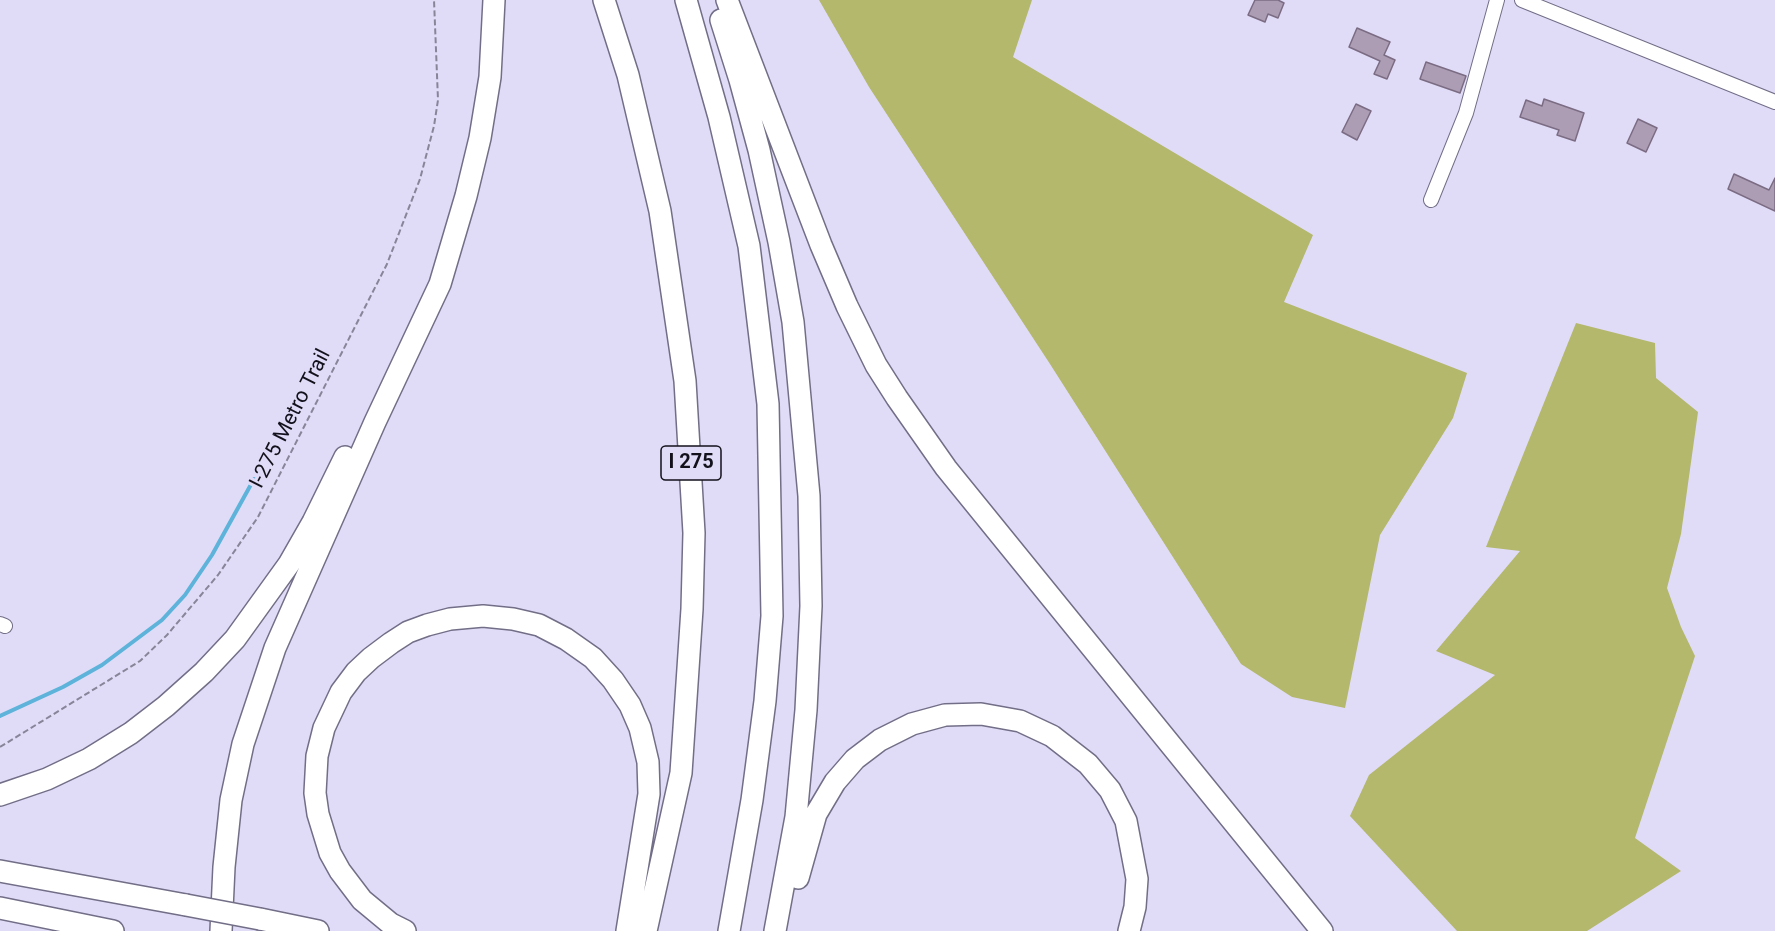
<!DOCTYPE html>
<style>
body{margin:0}
canvas{display:block;background:#e0dbf7}
</style>
<canvas width="1775" height="931"></canvas>
<script>
const ctx = document.querySelector('canvas').getContext('2d');
ctx.lineJoin = 'round';
function paint(path, color) { ctx.fillStyle = color; ctx.fill(path, 'evenodd'); }
const shape = rows => new Path2D(rows.map(r => 'M' + r).join(''));
function strokePath(path, color, width, dash) { ctx.strokeStyle = color; ctx.lineWidth = width; ctx.lineCap = dash ? 'butt' : 'round'; ctx.setLineDash(dash || []); ctx.stroke(path); }
function drawText(font, color, halo, rows, align = 'center') {
  ctx.font = font + ' Roboto,sans-serif'; ctx.lineWidth = 6; ctx.setLineDash([]); ctx.textBaseline = 'middle'; ctx.strokeStyle = halo; ctx.fillStyle = color; for (const [text, x, y, turn = 0] of rows) {
    ctx.save(); ctx.translate(x, y); ctx.rotate((+turn || 0) * Math.PI / 180); ctx.textAlign = isNaN(turn) ? turn : align; if (halo) ctx.strokeText(text, 0, 0); ctx.fillText(text, 0, 0); ctx.restore();
  }
}
paint(shape([
 [819,0,1032,0,1013,57,1313,235,1284,302,1467,373,1453,418,1380,535,1345,708,1292,697,1241,664,1050,364,869,87],
 [1576,323,1655,343,1656,378,1698,412,1681,534,1667,588,1681,627,1695,656,1635,838,1681,871,1587,931,1457,931,1350,816,1369,775,1495,675,1436,651,1520,551,1486,547]
]), '#b4b86c');
strokePath(shape([
 [0,716,63,687,102,665,162,620,185,595,212,555,254,479]
]), '#5db3da', 4);
const building = shape([
 [1255,0,1278,0,1284,3,1278,18,1268,14,1265,22,1248,15,1255,0],
 [1357,28,1390,42,1384,55,1395,60,1387,79,1374,74,1380,61,1349,47,1357,28],
 [1426,62,1466,76,1460,93,1420,79,1426,62],
 [1544,99,1584,113,1575,141,1557,135,1559,130,1520,117,1526,100,1542,106,1544,99],
 [1356,104,1371,111,1357,140,1342,132,1356,104],
 [1638,119,1657,128,1646,152,1627,143,1638,119],
 [1734,174,1769,190,1775,178,1775,211,1728,189,1734,174]
]);
paint(building, '#ac9db5');
strokePath(building, '#7b6c83', 1.5);
const minor = shape([
 [1522,0,1775,102],
 [1431,200,1466,113,1497,0],
 [0,624,5,626]
]);
const highway = shape([
 [604,0,628,75,660,211,685,381,694,533,692,609,681,773,646,931],
 [686,0,719,117,749,246,768,404,772,616,765,701,752,800,729,931],
 [727,0,821,245,847,306,876,365,897,398,946,468,1322,931],
 [721,20,740,80,759,150,779,242,793,322,809,496,811,606,806,710,796,817,775,931],
 [0,795,47,779,89,759,131,733,166,706,204,672,235,639,289,564,313,522,345,457],
 [0,871,186,905],
 [798,878,816,814,835,782,855,759,880,740,912,724,945,715,981,714,1020,721,1052,736,1088,764,1110,790,1126,821,1137,879,1135,907,1129,931],
 [0,908,113,931],
 [260,919,318,931],
 [221,931,224,867,231,800,243,744,275,648,375,422,440,284,466,196,480,138,490,77,494,0],
 [405,931,391,924,362,900,340,871,330,853,318,814,315,793,317,756,324,728,341,692,356,672,371,658,391,643,408,632,427,625,450,619,483,616,513,619,539,625,566,639,593,658,613,680,630,705,640,728,648,762,649,794,627,931]
]);
strokePath(minor, '#736e87', 16);
strokePath(highway, '#736e87', 24);
strokePath(shape([
 [0,747,140,661,167,635,218,575,258,517,387,264,420,179,434,126,438,100,434,0]
]), '#888599', 2, [6, 3]);
strokePath(minor, '#fff', 14);
strokePath(highway, '#fff', 21);
const highwayBridge = shape([
 [186,905,260,919]
]);
strokePath(highwayBridge, '#736e87', 24, []);
strokePath(highwayBridge, '#fff', 21);
for (const [x, y, w] of [
 [691,463,60]
]) { const box = new Path2D(); box.roundRect(x - w / 2, y - 17, w, 34, 4.5); ctx.fillStyle = '#e0dbf7'; ctx.fill(box); strokePath(box, '#13111b', 1.5); }
drawText('bold 20px', '#13111b', null, [
 ["I 275",691,463]
]);
drawText('21px', '#13111b', '#e0dbf7', [
 ["I-275 Metro Trail",291,419,-63]
]);
</script>
